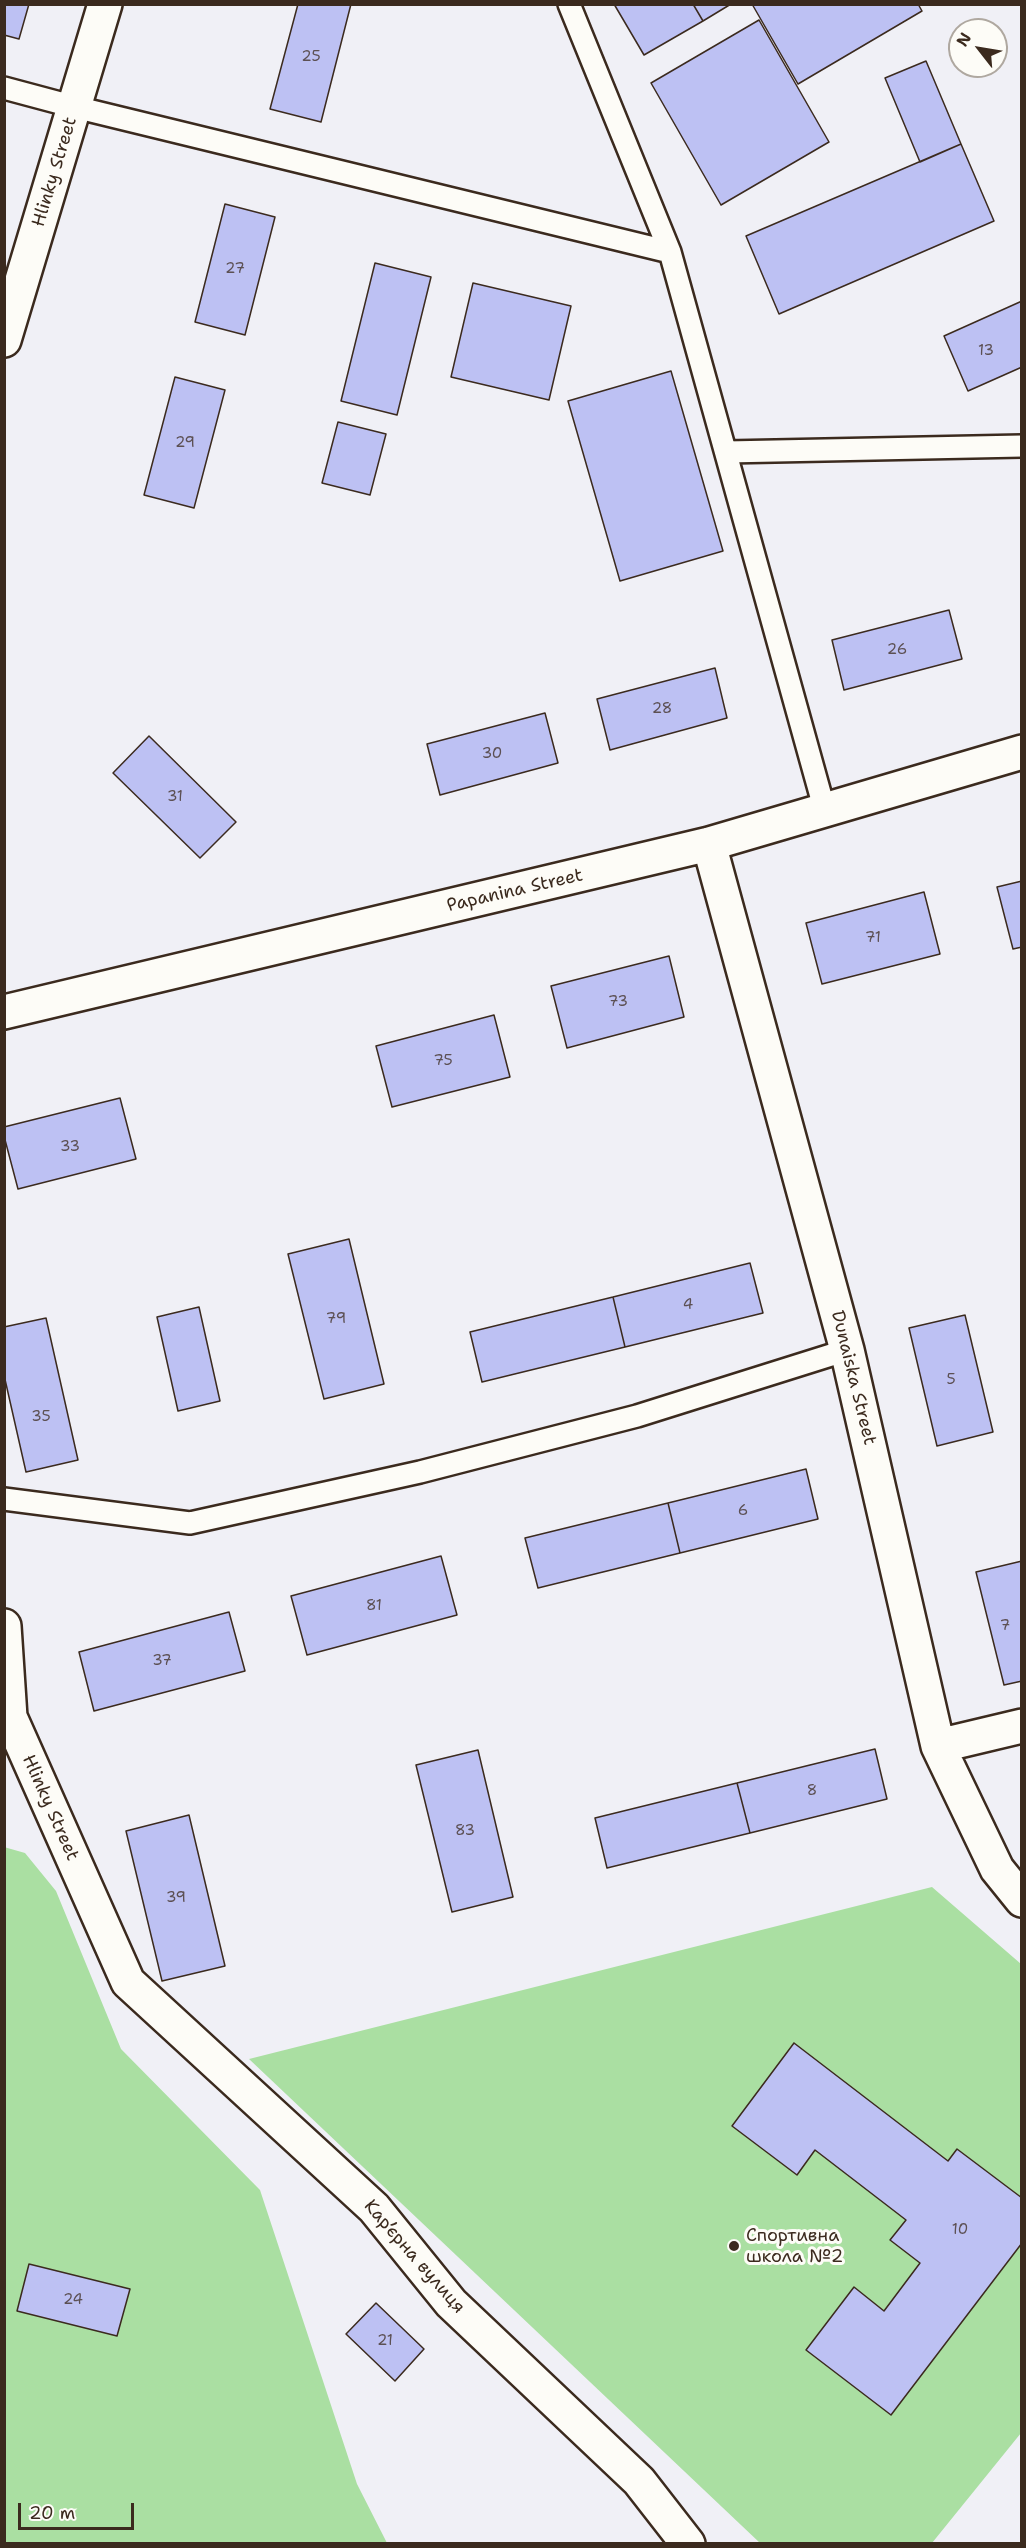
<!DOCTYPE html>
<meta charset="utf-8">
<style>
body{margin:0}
#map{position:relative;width:1026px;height:2548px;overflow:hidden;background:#f0f0f6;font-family:"Shantell Sans",sans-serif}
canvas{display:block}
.frame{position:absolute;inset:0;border:6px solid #3b2a1e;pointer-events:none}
.north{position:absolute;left:948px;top:18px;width:60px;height:60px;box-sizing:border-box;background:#fdfcf7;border:2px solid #afa8a0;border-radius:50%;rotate:301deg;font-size:16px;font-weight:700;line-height:24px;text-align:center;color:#3b2a1e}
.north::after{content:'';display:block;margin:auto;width:21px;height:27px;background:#3b2a1e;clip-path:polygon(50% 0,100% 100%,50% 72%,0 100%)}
.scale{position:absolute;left:18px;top:2503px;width:116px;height:27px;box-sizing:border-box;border:3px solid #3b2a1e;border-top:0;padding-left:8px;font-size:18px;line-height:21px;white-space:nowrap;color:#3b2a1e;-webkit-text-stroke:4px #fdfcf7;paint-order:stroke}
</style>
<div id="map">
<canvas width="1026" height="2548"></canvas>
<div class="frame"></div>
<div class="north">N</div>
<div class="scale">20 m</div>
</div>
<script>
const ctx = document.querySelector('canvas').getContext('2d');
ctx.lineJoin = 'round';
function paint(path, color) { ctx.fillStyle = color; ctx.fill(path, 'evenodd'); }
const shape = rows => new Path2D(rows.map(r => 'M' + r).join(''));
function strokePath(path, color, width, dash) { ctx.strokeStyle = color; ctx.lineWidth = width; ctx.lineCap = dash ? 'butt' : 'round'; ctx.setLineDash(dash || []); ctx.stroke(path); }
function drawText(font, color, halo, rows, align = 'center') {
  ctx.font = font + ' "Shantell Sans",sans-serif'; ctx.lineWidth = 6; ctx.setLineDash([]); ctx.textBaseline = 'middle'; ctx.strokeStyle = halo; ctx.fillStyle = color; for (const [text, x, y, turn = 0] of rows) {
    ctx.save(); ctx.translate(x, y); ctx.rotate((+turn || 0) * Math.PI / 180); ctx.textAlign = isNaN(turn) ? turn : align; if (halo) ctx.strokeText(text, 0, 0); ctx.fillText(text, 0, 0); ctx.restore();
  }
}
paint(shape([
 [4,1847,25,1853,56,1891,121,2049,260,2190,357,2484,387,2543,5,2543],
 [932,1887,1021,1964,1021,2433,932,2543,760,2543,249,2059]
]), '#aadfa2');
const building = shape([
 [4,4,29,4,19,39,4,35,4,4],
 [298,4,351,4,321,122,270,109,298,4],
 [614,4,693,4,703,21,644,55,614,4],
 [693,4,731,4,703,21,693,4],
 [752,4,918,4,922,11,798,84,752,4],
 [759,20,829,142,721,205,651,83,759,20],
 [926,61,961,144,920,162,885,78,926,61],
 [961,144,994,221,779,314,746,236,961,144],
 [225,204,275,217,245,335,195,322,225,204],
 [375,263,431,277,397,415,341,401,375,263],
 [473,283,571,306,549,400,451,377,473,283],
 [1022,301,1022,367,968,391,944,336,1022,301],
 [671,371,723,551,620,581,568,401,671,371],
 [175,377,225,390,194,508,144,495,175,377],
 [338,422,386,434,370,495,322,483,338,422],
 [949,610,962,659,844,690,832,640,949,610],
 [715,668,727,718,610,750,597,699,715,668],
 [545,713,558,763,440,795,427,744,545,713],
 [149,736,236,822,200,858,113,773,149,736],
 [1022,881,1022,947,1013,949,997,887,1022,881],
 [924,892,940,954,822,984,806,923,924,892],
 [669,956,684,1017,567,1048,551,986,669,956],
 [494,1015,510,1077,392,1107,376,1046,494,1015],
 [120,1098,136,1159,18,1189,4,1136,4,1127,120,1098],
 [349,1239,384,1384,324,1399,288,1254,349,1239],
 [750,1263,763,1313,625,1347,613,1297,750,1263],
 [613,1297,625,1347,482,1382,470,1332,613,1297],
 [199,1307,220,1401,178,1411,157,1317,199,1307],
 [965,1315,993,1432,937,1446,909,1328,965,1315],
 [46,1318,78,1460,26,1472,4,1375,4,1327,46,1318],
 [806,1469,818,1519,680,1553,668,1503,806,1469],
 [668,1503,680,1553,538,1588,525,1538,668,1503],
 [441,1556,457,1615,307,1655,291,1596,441,1556],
 [1022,1561,1022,1681,1004,1685,976,1572,1022,1561],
 [229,1612,245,1671,94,1711,79,1652,229,1612],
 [875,1749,887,1799,750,1833,737,1783,875,1749],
 [478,1750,513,1897,452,1912,416,1765,478,1750],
 [737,1783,750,1833,607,1868,595,1818,737,1783],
 [189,1815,225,1966,162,1981,126,1831,189,1815],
 [794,2043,948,2161,957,2149,1022,2198,1022,2243,891,2415,806,2350,854,2287,884,2311,920,2263,890,2240,906,2220,815,2150,797,2175,732,2126,794,2043],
 [29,2264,130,2289,117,2336,17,2311,29,2264],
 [376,2303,424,2349,395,2381,346,2334,376,2303]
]);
paint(building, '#bdc1f3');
strokePath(building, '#3b2a1e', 1.5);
const lane = shape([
 [569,4,670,252,825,811],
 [4,88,75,107,670,252],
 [726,452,1022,446],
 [4,1499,190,1523,420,1472,637,1416,847,1350]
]);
const street = shape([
 [4,340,105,4],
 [709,844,847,1350,938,1746,997,1869,1022,1900],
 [4,1012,709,844,1022,752],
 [4,1626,10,1717,128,1982,374,2208,451,2303,639,2481,688,2544],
 [938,1746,1022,1726]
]);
strokePath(lane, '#3b2a1e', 26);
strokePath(street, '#3b2a1e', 38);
strokePath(lane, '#fdfcf7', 21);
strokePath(street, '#fdfcf7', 33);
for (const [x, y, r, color] of [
 [734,2246,6,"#3b2a1e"]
]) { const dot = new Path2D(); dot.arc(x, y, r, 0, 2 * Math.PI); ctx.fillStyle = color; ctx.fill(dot); strokePath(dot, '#fdfcf7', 2); }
drawText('15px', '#5c5053', null, [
 ["25",311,57],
 ["27",235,269],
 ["13",986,351],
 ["29",185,443],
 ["26",897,650],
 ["28",662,709],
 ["30",492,754],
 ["31",175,797],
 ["71",873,938],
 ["73",618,1002],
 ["75",443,1061],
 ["33",70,1147],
 ["4",688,1305],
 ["79",336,1319],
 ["5",951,1380],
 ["35",41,1417],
 ["6",743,1511],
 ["81",374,1606],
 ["7",1005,1626],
 ["37",162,1661],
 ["8",812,1791],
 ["83",465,1831],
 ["39",176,1898],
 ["10",960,2230],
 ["24",73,2300],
 ["21",385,2341]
]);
drawText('18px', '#3b2a1e', '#fdfcf7', [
 ["Hlinky Street",55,172,-73],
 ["Papanina Street",515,891,-13],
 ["Dunaiska Street",853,1378,76],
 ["Hlinky Street",50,1808,66],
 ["Кар’єрна вулиця",414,2257,49]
]);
drawText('18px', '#3b2a1e', '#fdfcf7', [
 ["Спортивна",746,2236],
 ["школа №2",746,2257]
], 'left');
</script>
